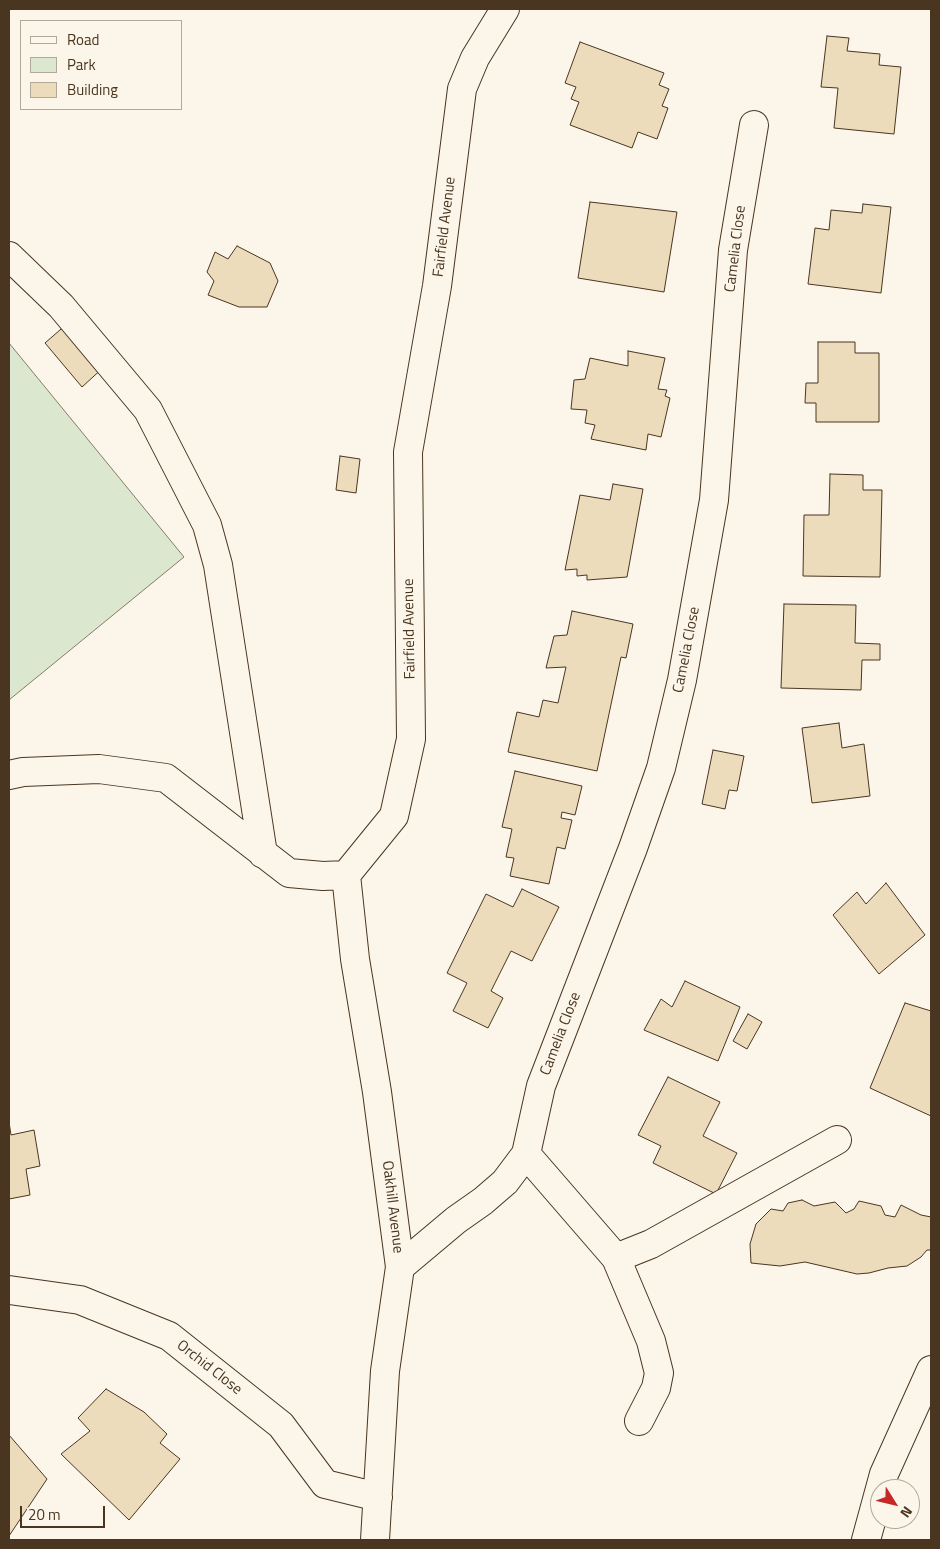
<!DOCTYPE html>
<style>
body{margin:0}
#map{position:relative;width:940px;height:1549px;overflow:hidden;background:#fbf6e9;font-family:"Titillium Web",sans-serif}
canvas{display:block}
.frame{position:absolute;inset:0;border:10px solid #4a3520;pointer-events:none}
.legend{position:absolute;left:20px;top:20px;width:162px;height:90px;box-sizing:border-box;background:#fbf6e9;border:1px solid #b4a999;margin:0;padding:6px 9px;list-style:none;font-size:15px;color:#4a3520}
.legend li{display:flex;align-items:center;gap:10px;height:25px}
.legend b{width:25px;border:1px solid #b4a999}
.north{position:absolute;left:870px;top:1479px;width:50px;height:50px;box-sizing:border-box;background:#fbf6e9;border:1px solid #b4a999;border-radius:50%;rotate:126deg;font-size:14px;font-weight:700;line-height:20px;text-align:center;color:#4a3520}
.north::after{content:'';display:block;margin:auto;width:18px;height:22px;background:#c62828;clip-path:polygon(50% 0,100% 100%,50% 72%,0 100%)}
.scale{position:absolute;left:20px;top:1506px;width:85px;height:22px;box-sizing:border-box;border:2px solid #4a3520;border-top:0;padding-left:6px;font-size:15px;line-height:18px;white-space:nowrap;color:#4a3520;-webkit-text-stroke:4px #fbf6e9;paint-order:stroke}
</style>
<div id="map">
<canvas width="940" height="1549"></canvas>
<div class="frame"></div>
<ul class="legend">
<li><b style="height:6px;background:#fbf6e9"></b>Road</li>
<li><b style="height:14px;background:#dce7d0"></b>Park</li>
<li><b style="height:14px;background:#ecdcbc"></b>Building</li>
</ul>
<div class="north">N</div>
<div class="scale">20 m</div>
</div>
<script>
const ctx = document.querySelector('canvas').getContext('2d');
ctx.lineJoin = 'round';
function paint(path, color) { ctx.fillStyle = color; ctx.fill(path, 'evenodd'); }
const shape = rows => new Path2D(rows.map(r => 'M' + r).join(''));
function strokePath(path, color, width, dash) { ctx.strokeStyle = color; ctx.lineWidth = width; ctx.lineCap = dash ? 'butt' : 'round'; ctx.setLineDash(dash || []); ctx.stroke(path); }
function drawText(font, color, halo, rows, align = 'center') {
  ctx.font = font + ' "Titillium Web",sans-serif'; ctx.lineWidth = 4; ctx.setLineDash([]); ctx.textBaseline = 'middle'; ctx.strokeStyle = halo; ctx.fillStyle = color; for (const [text, x, y, turn = 0] of rows) {
    ctx.save(); ctx.translate(x, y); ctx.rotate((+turn || 0) * Math.PI / 180); ctx.textAlign = isNaN(turn) ? turn : align; if (halo) ctx.strokeText(text, 0, 0); ctx.fillText(text, 0, 0); ctx.restore();
  }
}
const green = shape([
 [9,343,184,557,9,700,9,343]
]);
paint(green, '#dce7d0');
strokePath(green, '#887966', 1);
const building = shape([
 [827,36,849,38,847,51,880,54,879,65,901,67,894,134,834,128,838,88,821,87,827,36],
 [580,42,664,73,659,85,669,89,662,106,668,108,657,139,638,132,632,148,570,125,579,102,571,99,576,87,565,83,580,42],
 [590,202,677,212,664,292,578,278,590,202],
 [863,204,891,207,881,293,808,284,815,228,829,230,831,210,862,213,863,204],
 [237,246,270,263,278,281,267,307,239,307,208,295,214,281,207,272,215,252,228,259,237,246],
 [68,323,105,366,82,387,45,343,68,323],
 [818,342,855,342,855,353,879,353,879,422,816,422,816,403,805,403,806,383,818,383,818,342],
 [628,351,665,358,658,389,667,390,665,396,670,398,661,437,648,434,646,450,591,439,595,425,585,423,587,410,571,409,574,380,585,379,590,358,628,366,628,351],
 [340,456,360,459,356,493,336,490,340,456],
 [830,474,863,475,863,490,882,490,880,577,803,576,804,515,829,515,830,474],
 [613,484,643,489,627,577,587,580,587,575,577,576,577,569,565,570,580,495,610,500,613,484],
 [784,604,856,605,855,643,880,644,880,660,862,660,861,690,781,688,784,604],
 [572,611,633,624,626,658,621,657,597,771,508,752,517,712,539,717,543,700,558,703,566,667,546,668,554,636,567,635,572,611],
 [839,723,842,748,864,744,870,796,812,803,802,728,839,723],
 [713,750,744,756,737,791,729,790,725,809,702,804,713,750],
 [515,771,582,786,575,815,562,812,561,818,572,820,565,849,557,847,549,884,510,876,514,858,506,857,512,829,502,827,515,771],
 [886,883,925,935,879,974,833,915,857,892,866,904,886,883],
 [522,889,559,907,532,961,511,951,491,991,503,998,488,1028,453,1011,467,983,447,973,486,894,513,907,522,889],
 [685,981,740,1007,718,1061,644,1030,661,999,672,1007,685,981],
 [905,1003,931,1011,931,1116,870,1088,905,1003],
 [748,1014,762,1022,747,1049,733,1041,748,1014],
 [668,1077,720,1102,703,1136,737,1153,716,1194,653,1163,661,1146,638,1135,668,1077],
 [9,1122,11,1135,34,1130,40,1166,26,1169,30,1195,9,1199,9,1122],
 [802,1200,814,1206,835,1202,846,1213,854,1209,859,1201,881,1206,885,1215,895,1217,901,1205,921,1215,931,1217,931,1250,927,1250,921,1257,907,1266,888,1268,869,1273,857,1274,805,1262,780,1266,751,1263,750,1244,756,1224,771,1209,783,1211,788,1203,802,1200],
 [106,1389,144,1412,167,1434,160,1443,180,1459,129,1520,61,1454,90,1431,78,1418,106,1389],
 [9,1435,47,1479,9,1536,9,1435]
]);
paint(building, '#ecdcbc');
strokePath(building, '#4a3520', 1);
const minor = shape([
 [9,256,61,306,148,410,207,525,218,565,263,854],
 [9,775,23,772,99,769,166,778,289,873,323,876,346,875,394,816,411,739,408,452,437,286,462,89,475,58,505,9],
 [346,875,355,959,377,1092,400,1267,385,1371,375,1540],
 [526,1154,616,1258,651,1244,837,1140],
 [616,1258,651,1341,659,1373,656,1388,639,1421],
 [400,1267,456,1220,483,1201,505,1182,526,1154,541,1086,633,848,661,768,682,680,714,500,733,250,754,125],
 [9,1290,80,1300,169,1336,281,1425,325,1484,378,1497],
 [866,1540,884,1474,931,1370]
]);
strokePath(minor, '#4a3520', 30);
strokePath(minor, '#fbf6e9', 28);
drawText('15px', '#4a3520', '#fbf6e9', [
 ["Fairfield Avenue",445,227,-83],
 ["Camelia Close",736,249,-83],
 ["Fairfield Avenue",410,629,-91],
 ["Camelia Close",687,650,-79],
 ["Camelia Close",561,1034,-69],
 ["Oakhill Avenue",392,1207,83],
 ["Orchid Close",209,1368,38]
]);
</script>
